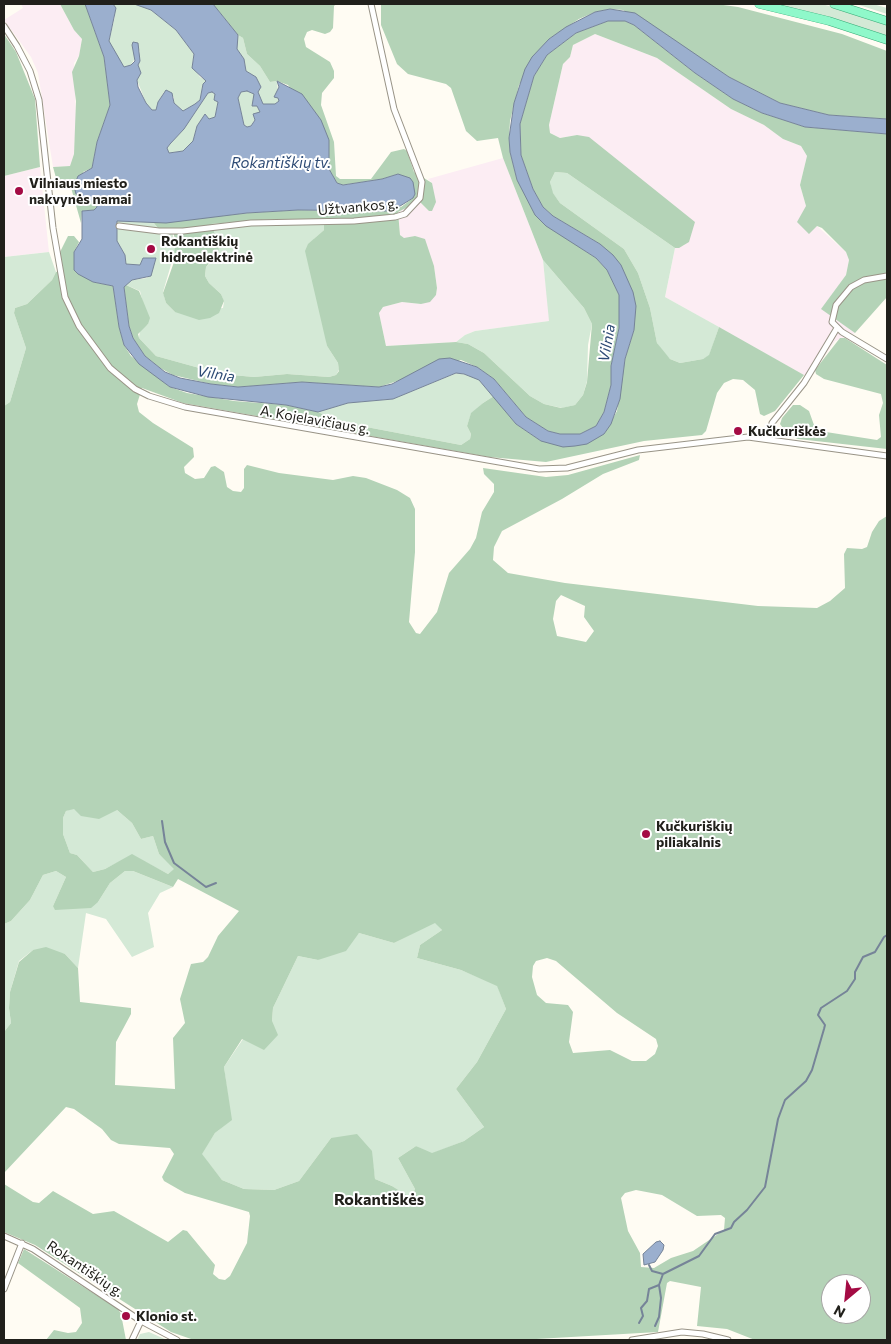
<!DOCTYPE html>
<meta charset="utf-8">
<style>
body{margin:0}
#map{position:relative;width:891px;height:1344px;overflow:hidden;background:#fffcf3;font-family:Commissioner,sans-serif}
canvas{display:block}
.frame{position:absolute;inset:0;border:5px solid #21201b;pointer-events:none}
.north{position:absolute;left:821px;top:1274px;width:50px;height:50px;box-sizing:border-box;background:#fff;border:1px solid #a6a6a4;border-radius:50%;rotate:208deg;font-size:14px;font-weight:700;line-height:20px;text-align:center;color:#21201b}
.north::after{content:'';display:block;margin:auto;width:18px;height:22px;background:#a40b44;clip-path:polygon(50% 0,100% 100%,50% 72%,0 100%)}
</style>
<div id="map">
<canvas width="891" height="1344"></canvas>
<div class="frame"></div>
<div class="north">N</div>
</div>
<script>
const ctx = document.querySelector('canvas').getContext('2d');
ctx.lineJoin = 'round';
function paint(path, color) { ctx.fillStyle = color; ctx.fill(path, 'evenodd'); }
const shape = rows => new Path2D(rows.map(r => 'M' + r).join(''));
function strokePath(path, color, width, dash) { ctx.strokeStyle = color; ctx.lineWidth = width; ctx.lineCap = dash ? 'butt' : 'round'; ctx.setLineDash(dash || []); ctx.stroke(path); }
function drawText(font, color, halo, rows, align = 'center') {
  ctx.font = font + ' Commissioner,sans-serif'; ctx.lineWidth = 4; ctx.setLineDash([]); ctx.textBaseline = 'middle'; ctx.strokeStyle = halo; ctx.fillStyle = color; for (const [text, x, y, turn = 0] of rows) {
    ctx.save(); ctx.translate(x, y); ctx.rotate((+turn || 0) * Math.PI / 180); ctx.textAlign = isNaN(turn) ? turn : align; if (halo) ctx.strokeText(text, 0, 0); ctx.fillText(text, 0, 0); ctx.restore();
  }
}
paint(shape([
 [21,4,60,4,74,30,82,39,79,56,74,63,76,121,74,154,70,166,53,167,38,73,31,57,4,20,23,8],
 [595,34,657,58,731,109,764,125,783,139,801,146,807,156,800,185,806,206,817,226,846,252,849,260,846,275,822,309,855,333,835,341,809,378,665,297,675,248,685,245,577,135,560,138,550,133,549,125,563,64,570,57,573,45],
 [503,158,543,260,550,321,475,331,465,335,456,342,386,346,379,313,383,307,402,302,421,304,436,295,437,288,434,266,415,236,404,239,400,235,398,212,410,206,416,198,429,211,432,183,428,179],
 [40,167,49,252,4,257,4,176]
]), '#fcedf3');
paint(shape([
 [106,4,134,4,151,10,176,30,194,54,192,66,200,77,207,81,203,84,200,100,195,104,183,111,174,103,174,97,164,92,158,102,156,110,152,110,146,103,137,80,141,73,138,65,140,50,131,65,124,67,119,61,109,41,115,16,113,4],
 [775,4,821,4,838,8,887,24,887,36],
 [856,4,873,4,887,8,887,14],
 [238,35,243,38,247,54,260,66,270,82,277,81,279,101,275,104,263,104,258,92,261,87,256,77,246,71,244,59,237,49],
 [247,91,255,94,253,106,257,106,260,113,253,114,255,119,251,126,247,127,244,125,238,98,241,92],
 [212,92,215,94,215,98,218,102,215,117,209,119,205,114,197,126,193,141,183,151,169,153,167,148,170,144,184,129,208,93],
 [555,172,567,173,675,248,665,297,719,327,709,356,703,359,680,363,670,359,663,353,657,343,650,308,638,273,624,249,560,203,552,192,550,182],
 [274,219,324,220,324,230,314,239,327,346,338,363,339,370,336,375,329,377,287,374,254,377,221,374,156,356,139,338,140,330,148,324,140,291,126,285,132,280,147,278,156,258,143,258,140,265,126,264,125,255,117,241,117,221,153,222,158,228,172,228,175,251,163,292,166,303,175,312,223,308,224,302,221,294,209,283,205,276,206,267,217,256,217,239,211,224],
 [49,252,56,272,52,280,27,304,15,308,14,313,26,348,10,402,4,406,4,257],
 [543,260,584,308,592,324,588,345,587,381,583,395,575,405,562,408,544,404,530,396,484,353,468,344,456,342,465,335,475,331,549,321],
 [457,373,472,376,479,380,494,396,483,403,471,414,467,426,471,434,470,439,461,445,340,422,318,412,348,403,393,399],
 [74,808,117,810,132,823,141,839,153,836,159,854,175,869,168,874,132,855,105,869,93,872,77,855,70,853,63,834,63,818,66,811],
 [56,871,66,877,53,906,98,902,110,883,125,871,133,871,173,887,160,893,148,913,154,947,132,957,106,919,86,913,78,968,65,954,33,950,19,961,10,992,9,1008,11,1023,4,1032,4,924,11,921,30,900,43,875],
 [435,922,442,930,420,945,417,958,461,970,497,985,506,1009,477,1062,456,1089,484,1127,464,1141,431,1154,416,1146,398,1158,415,1189,411,1199,392,1186,375,1179,371,1151,331,1138,299,1181,274,1190,244,1189,222,1180,201,1154,215,1133,231,1120,224,1067,243,1039,272,1021,273,1008,298,956,318,960,359,933,394,943],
 [149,1332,167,1340,137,1340,140,1334]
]), '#d4e9d6');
paint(shape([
 [60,4,85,4,104,57,110,105,97,142,92,168,83,172,84,200,96,203,97,207,94,210,82,211,81,223,70,184,58,185,53,167,70,166,74,154,76,101,72,72,79,56,82,39,74,30],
 [213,4,336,4,334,6,333,28,330,32,325,34,312,30,307,32,304,39,306,47,330,62,334,71,334,78,322,93,321,105,334,142,336,176,340,179,371,179,391,152,404,149,407,151,414,172,432,183,436,202,432,211,429,211,416,198,410,206,398,212,400,235,404,238,415,236,425,239,434,266,437,288,436,295,430,302,421,304,402,302,383,307,379,313,386,346,456,342,468,344,484,353,530,396,544,404,561,408,575,405,583,395,587,382,592,324,584,308,543,260,503,158,498,138,477,141,466,131,451,88,446,84,408,74,397,64,381,25,381,4,716,4,738,7,842,34,887,51,887,119,829,115,780,103,729,77,623,10,610,9,595,12,579,19,549,39,519,85,510,121,509,138,510,152,517,180,582,249,596,258,607,270,619,295,619,328,611,366,611,385,604,412,596,426,580,434,560,434,548,431,526,417,494,379,477,367,461,360,379,387,302,382,238,387,211,384,173,375,160,368,145,356,133,338,129,326,124,287,126,285,139,291,150,318,148,324,138,334,139,338,156,356,221,374,254,377,287,374,329,377,336,375,339,371,338,363,327,346,305,251,308,244,324,230,324,220,274,219,211,224,217,239,219,252,206,267,205,276,209,283,221,294,224,301,219,313,210,318,199,320,175,312,166,303,163,293,174,262,175,239,172,228,158,228,153,222,248,213,298,210,377,212,401,207,413,198,398,174,382,179,342,185,337,183,329,169,329,140,288,85,277,81,270,82,260,66,247,54,243,38,238,35],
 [608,21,625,21,634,25,695,73,733,99,762,113,805,127,887,134,887,297,855,333,821,309,846,275,849,260,846,252,822,228,817,226,809,234,797,222,806,206,800,185,807,156,801,146,783,139,764,125,731,109,657,58,595,34,573,45,570,57,563,64,549,125,550,133,560,138,577,135,589,137,695,222,689,242,679,248,675,248,567,173,555,172,550,182,553,193,560,203,624,249,638,273,650,308,657,343,670,359,680,363,703,359,709,355,719,327,804,375,775,411,764,416,760,414,755,390,743,380,733,379,724,383,717,393,706,431,702,435,644,441,546,462,489,457,183,403,142,388,137,404,139,412,153,423,193,448,194,457,184,467,185,473,195,479,204,478,211,467,215,466,224,472,227,487,233,491,241,492,244,488,244,469,247,465,279,473,333,480,353,476,366,478,397,490,410,498,415,509,415,552,409,622,416,633,420,634,437,612,449,573,470,549,476,538,482,512,494,492,494,484,484,474,483,468,546,477,568,475,640,455,639,460,603,474,562,499,502,531,494,547,493,560,508,573,565,583,758,606,817,608,830,601,845,588,844,554,847,548,862,549,867,547,872,532,879,521,887,516,887,1340,755,1340,727,1329,697,1326,701,1287,670,1281,667,1283,658,1332,519,1340,194,1340,171,1332,35,1245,4,1232,4,1184,33,1202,39,1203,53,1191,93,1214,114,1211,168,1242,183,1230,187,1231,215,1265,213,1274,219,1279,225,1280,230,1276,247,1243,250,1216,249,1212,185,1193,164,1181,162,1177,174,1154,170,1148,119,1144,111,1140,102,1129,74,1109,66,1107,4,1173,4,1032,11,1023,9,1008,10,992,19,962,33,950,46,947,65,954,78,968,80,1002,131,1008,131,1014,116,1042,115,1085,175,1089,173,1038,185,1023,180,999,191,964,203,962,208,957,218,936,239,911,178,879,173,887,133,871,125,871,110,883,98,902,91,908,55,910,53,906,66,877,56,871,43,875,30,900,11,921,4,924,4,406,10,402,26,348,14,313,15,308,27,304,52,280,56,272,62,270,60,252,68,236,74,236,79,242,74,252,93,282,113,286,119,327,124,345,131,356,170,387,187,393,234,401,286,405,318,412,340,422,461,445,470,439,471,434,467,426,471,413,483,403,494,396,516,424,541,441,604,434,617,411,625,359,634,330,600,244,553,216,543,207,533,189,521,155,520,124,534,76,547,55,576,33],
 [561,595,585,606,584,617,594,631,586,642,557,636,553,619,556,601],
 [74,809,81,816,99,819,117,810,132,823,141,839,153,836,159,854,174,869,168,874,132,854,105,869,93,872,77,855,70,853,63,834,63,818,66,811],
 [435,923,442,930,420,945,417,958,461,970,497,986,506,1009,477,1062,456,1089,484,1127,464,1141,432,1153,416,1146,398,1158,415,1189,411,1198,392,1186,375,1179,372,1151,357,1134,331,1138,299,1181,274,1190,244,1189,222,1180,202,1154,215,1133,232,1120,224,1067,242,1039,264,1050,278,1035,272,1021,273,1008,298,956,318,960,346,951,359,933,394,943],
 [547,958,556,961,617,1013,656,1039,658,1046,655,1054,646,1061,632,1061,610,1050,573,1053,569,1042,573,1012,568,1005,546,1003,537,995,532,977,533,966,536,961],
 [636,1190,662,1195,697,1216,721,1215,725,1218,724,1230,693,1251,671,1258,654,1268,641,1267,640,1253,628,1231,621,1198,625,1193],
 [831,1284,861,1284,861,1314,831,1314],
 [4,34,16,52,35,99,40,167,4,176],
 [840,338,845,338,887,365,887,449,798,439,788,435,780,424,782,418,793,405,800,405,809,411,814,425,826,432,877,440,881,437,879,415,883,403,881,394,824,379,816,374,815,370],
 [24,1249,118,1309,121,1314,126,1340,46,1340,54,1330,68,1333,76,1332,82,1323,80,1308,18,1263]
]), '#b4d3b7');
const water = shape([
 [85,4,113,4,116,8,109,41,124,67,131,65,135,61,132,45,133,42,138,43,140,61,138,65,141,73,137,80,138,87,146,103,152,110,156,110,158,102,166,90,172,93,174,103,183,111,195,104,200,100,203,84,206,81,192,68,194,54,176,30,151,10,134,4,213,4,238,35,237,49,244,59,246,71,256,77,261,87,258,92,263,104,275,104,279,101,278,98,274,97,279,87,277,81,302,94,321,120,329,140,329,169,337,183,343,185,382,179,398,174,410,178,413,182,415,194,413,198,392,211,298,210,247,213,166,223,117,221,117,241,125,255,126,264,140,265,143,258,156,258,151,276,132,280,124,287,129,326,133,338,145,356,165,372,180,378,211,384,238,387,302,382,379,387,392,384,439,359,450,358,477,367,494,379,526,417,548,431,560,434,580,434,596,426,604,412,611,385,611,366,619,328,619,295,607,270,596,258,546,226,535,215,517,180,510,152,509,138,514,103,525,69,532,57,549,39,566,27,595,12,610,9,635,13,729,77,780,103,829,115,887,119,887,134,805,127,762,113,733,99,695,73,634,25,625,21,608,21,576,33,547,55,534,76,520,124,521,155,533,189,543,207,553,216,600,244,613,255,621,265,633,292,636,306,634,330,625,359,620,399,611,424,604,434,587,444,575,446,563,447,541,441,516,424,479,380,464,374,456,373,393,399,348,403,318,412,286,405,208,397,170,387,139,364,124,345,119,327,113,286,93,282,78,274,74,270,74,252,82,239,82,211,94,210,97,207,96,203,84,200,76,194,74,186,78,176,92,168,97,142,110,105,104,57,85,4],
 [247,91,254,94,252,106,257,106,260,112,253,114,255,120,251,126,247,127,244,125,238,98,241,92,247,91],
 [212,92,215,94,214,100,218,102,215,117,209,119,205,114,197,126,193,141,183,151,169,153,167,148,170,144,184,129,208,93,212,92],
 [660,1241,664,1245,663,1250,655,1262,644,1265,643,1254,656,1242,660,1241]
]);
paint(water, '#9bafce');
strokePath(water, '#768498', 1);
strokePath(shape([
 [162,821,165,842,174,863,206,887,216,883],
 [649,1265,652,1271,663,1274],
 [639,1323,643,1316,641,1308,647,1301,649,1289,659,1285],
 [655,1326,659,1317,661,1298,659,1285,663,1274,699,1256,715,1234,731,1228,734,1222,747,1210,765,1187,778,1119,785,1100,806,1081,812,1070,824,1029,825,1025,818,1015,821,1008,847,991,855,979,855,972,863,957,875,952,884,937,887,935]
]), '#768498', 2);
const street = shape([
 [4,26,17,46,30,71,39,100,53,228,65,297,79,326,110,368,135,389,149,396,185,407,539,469,567,468,638,450,748,437,887,456],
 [119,226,159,231,183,231,251,223,354,221,395,217,405,214,420,198,422,182,394,109,371,4],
 [887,276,864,280,851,287,836,305,832,322,842,332,887,359],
 [769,438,772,423,804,383,837,328],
 [4,1236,33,1249,141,1321,177,1340],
 [4,1289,22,1243],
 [132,1340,141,1321],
 [632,1340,682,1332,703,1334,728,1340]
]);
const primary = shape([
 [759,4,829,21,887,40],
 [834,4,887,21]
]);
strokePath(street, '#999487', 7);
strokePath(primary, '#38aa76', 9);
strokePath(street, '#fff', 5);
strokePath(primary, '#8ff8ca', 8);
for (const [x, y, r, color] of [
 [19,191,5,"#a40b44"],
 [151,249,5,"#a40b44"],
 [738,431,5,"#a40b44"],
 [646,834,5,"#a40b44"],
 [126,1316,5,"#a40b44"]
]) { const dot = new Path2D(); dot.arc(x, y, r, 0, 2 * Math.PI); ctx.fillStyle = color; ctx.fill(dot); strokePath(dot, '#fff', 2); }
drawText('bold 14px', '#21201b', '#fff', [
 ["Vilniaus miesto",29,183],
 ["nakvynės namai",29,199],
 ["Rokantiškių",161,241],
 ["hidroelektrinė",161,257],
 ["Kučkuriškės",748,431],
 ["Kučkuriškių",656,826],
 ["piliakalnis",656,842],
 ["Klonio st.",136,1316]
], 'left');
drawText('14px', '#21201b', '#fff', [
 ["Užtvankos g.",358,207,-5],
 ["A. Kojelavičiaus g.",315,420,10],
 ["Rokantiškių g.",85,1269,34]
]);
drawText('italic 15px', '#2e4b75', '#fff', [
 ["Rokantiškių tv.",281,163],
 ["Vilnia",607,343,-80],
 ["Vilnia",216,374,9]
]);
drawText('bold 16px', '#21201b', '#fff', [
 ["Rokantiškės",379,1200]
]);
</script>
